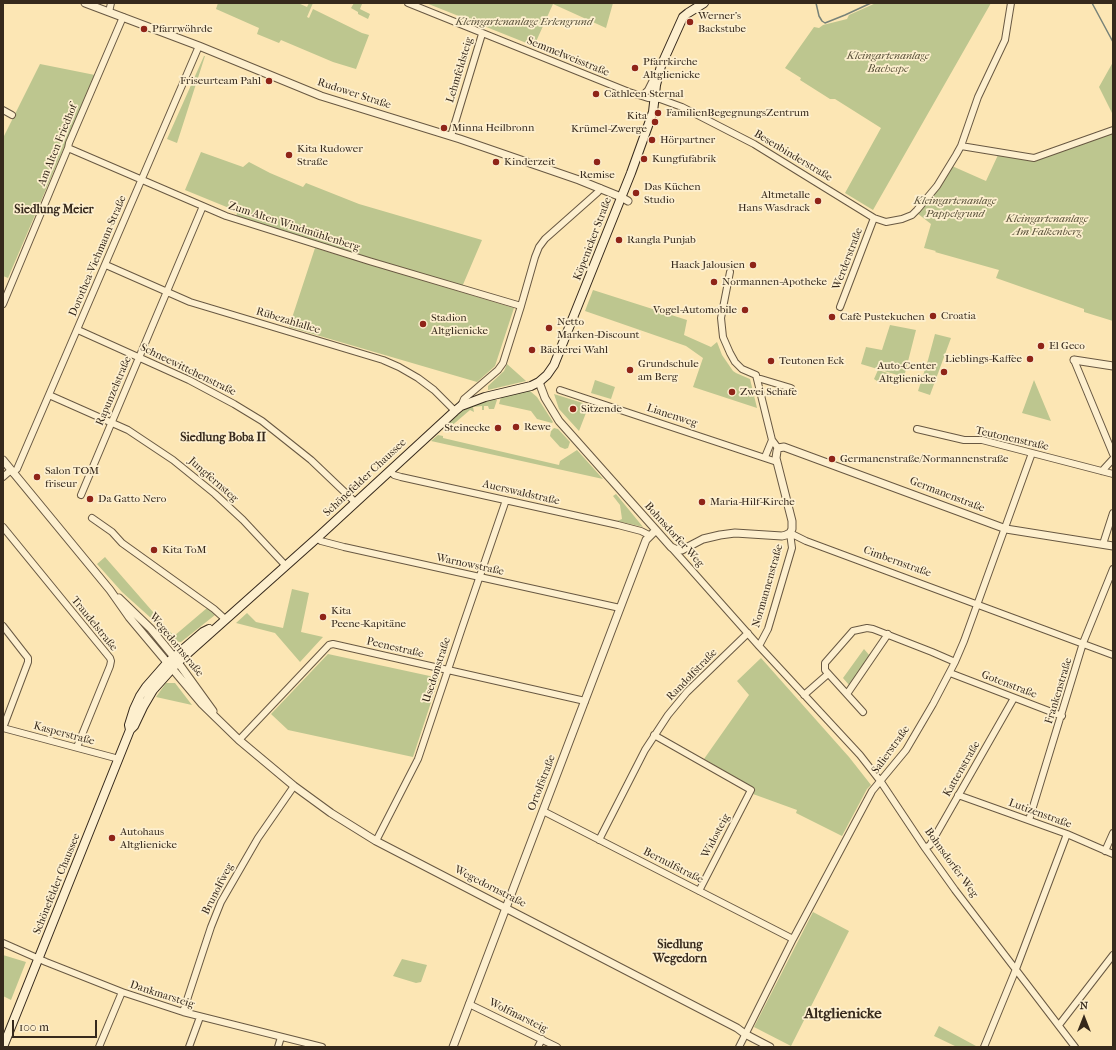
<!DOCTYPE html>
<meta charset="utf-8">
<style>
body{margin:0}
#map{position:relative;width:1116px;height:1050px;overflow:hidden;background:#fce6b4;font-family:"IM FELL French Canon",serif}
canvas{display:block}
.frame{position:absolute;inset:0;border:4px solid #36291c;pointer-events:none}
.north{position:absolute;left:1064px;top:998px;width:40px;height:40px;-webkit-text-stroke:3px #fdefce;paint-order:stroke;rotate:0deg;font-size:11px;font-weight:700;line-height:16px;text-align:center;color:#36291c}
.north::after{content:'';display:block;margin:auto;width:14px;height:18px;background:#36291c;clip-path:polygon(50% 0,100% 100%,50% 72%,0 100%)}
.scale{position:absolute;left:12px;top:1020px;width:85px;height:18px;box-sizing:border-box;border:2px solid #36291c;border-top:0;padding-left:5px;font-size:12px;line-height:14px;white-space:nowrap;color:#36291c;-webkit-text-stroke:3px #fdefce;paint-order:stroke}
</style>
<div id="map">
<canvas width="1116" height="1050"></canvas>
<div class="frame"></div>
<div class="north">N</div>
<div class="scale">100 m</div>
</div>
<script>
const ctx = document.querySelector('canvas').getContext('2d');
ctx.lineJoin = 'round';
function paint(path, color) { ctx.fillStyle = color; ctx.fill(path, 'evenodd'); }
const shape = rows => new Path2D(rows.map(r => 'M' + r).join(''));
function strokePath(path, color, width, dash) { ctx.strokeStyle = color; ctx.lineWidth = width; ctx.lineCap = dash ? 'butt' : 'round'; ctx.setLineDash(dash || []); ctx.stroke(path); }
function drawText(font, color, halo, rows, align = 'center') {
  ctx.font = font + ' "IM FELL French Canon",serif'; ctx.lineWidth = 3.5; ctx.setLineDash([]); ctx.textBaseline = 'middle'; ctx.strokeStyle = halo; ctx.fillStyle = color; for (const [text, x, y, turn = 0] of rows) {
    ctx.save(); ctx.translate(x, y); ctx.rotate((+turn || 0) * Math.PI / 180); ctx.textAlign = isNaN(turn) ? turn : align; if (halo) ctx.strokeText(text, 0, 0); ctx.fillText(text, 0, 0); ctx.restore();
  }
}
paint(shape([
 [218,3,298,3,307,7,309,3,313,3,307,17,309,18,313,9,362,33,369,35,356,69,333,62,281,40,279,43,257,34,259,28,216,9],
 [354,3,362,4,360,9,370,14,368,19,358,14,358,12,351,8],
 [426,3,613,3,606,28,553,4,534,46],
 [876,3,991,3,873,210,845,193,881,128,835,99,830,99,800,80,801,78,785,68,814,27,819,28,823,25,847,19,849,15],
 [204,56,205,56,177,143,167,139],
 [1113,62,1113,115,1099,87],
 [40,64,95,75,8,278,3,276,3,138],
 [1113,133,1113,321,1084,312,1084,309,996,278,999,270,935,252,936,251,924,248,931,224,917,213,952,166,986,181,998,155,1031,160],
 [201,152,243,167,249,162,270,173,303,187,306,183,359,204,482,240,462,287,236,217,237,213,228,210,229,208,185,190],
 [315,248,514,308,495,366,477,382,289,327],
 [593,290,687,320,684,335,711,347,717,342,722,355,733,371,736,373,750,379,757,408,693,387,703,358,686,346,585,311],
 [890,325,916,330,904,377,861,364,866,347,882,350],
 [935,334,951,338,930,395,918,391,928,360],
 [507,364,526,381,488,390,488,386,504,371],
 [878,370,891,374,889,383,877,381,874,379],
 [595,380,615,387,611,399,591,393],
 [1034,380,1051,421,1022,413],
 [526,391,530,391,537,397,553,422,552,423,537,419,531,411,499,404,501,397],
 [554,394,589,405,579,431,559,409],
 [494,399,497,400,494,409,489,409,488,406,484,406,484,410,482,410,482,406,473,407,474,412,470,410,449,428,450,431,447,429,446,425,448,424,462,411,469,407],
 [554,428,558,429,570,442,568,448,565,449,560,447,550,436,551,431],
 [438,435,443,436,443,438,559,465,560,461,577,450,603,479,431,441],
 [616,494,643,527,617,521,622,519,620,505,613,496],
 [105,557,174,636,207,608,215,615,181,642,171,641,152,619,122,592,97,564],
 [292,589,309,593,301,632,323,637,300,662,275,633,236,623,247,613,256,622,283,628],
 [864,649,870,656,849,685,843,678],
 [328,654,439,678,413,757,288,730,271,714],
 [761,658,849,757,871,785,867,789,842,836,796,813,797,810,753,794,755,789,704,759,749,695,737,681],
 [166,683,175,683,192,705,156,697],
 [813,912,849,931,791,1046,754,1027],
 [3,955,26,962,11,1000,3,996],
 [402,959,427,965,421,982,416,983,393,976],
 [939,1026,976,1046,976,1047,957,1047,934,1036]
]), '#bdc68f');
strokePath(shape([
 [816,3,819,16,822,21,825,23,845,15,871,3],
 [1092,3,1113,42]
]), '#778278', 1.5);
const minor = shape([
 [408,3,629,92,648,98,660,99,682,107,754,144,874,218,886,222,902,219,912,215,917,210,937,186,956,155,961,146,978,97,1005,40,1011,3],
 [109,12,111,3],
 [642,96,648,90,653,80,659,74],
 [3,110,12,115],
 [451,136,482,34],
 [961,146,1034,158,1113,130],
 [68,148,226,216,369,261,521,306],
 [106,265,190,302,383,360,399,367,418,378,434,390,455,411],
 [730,272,721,318,723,337,730,353,735,362,742,369,756,375,772,440,778,448],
 [3,304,68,148,69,143,123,17],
 [840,307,874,218],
 [78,330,189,380,234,404,262,421,311,460,355,502],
 [1074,360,1113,454],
 [758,379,761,379,791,388],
 [560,390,777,462],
 [49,395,128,430,173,460,215,494,243,520,286,566],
 [461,406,464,399,498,370,503,363,521,306,535,257,539,247,545,239,598,192,600,188],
 [917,429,964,440,982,440,1113,474],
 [765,457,772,440],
 [390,471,394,475,401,477,618,525,641,531,649,535],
 [1102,471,1113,459],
 [13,473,17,469,199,46],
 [3,477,11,470],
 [81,495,203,206],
 [92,518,112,532,122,543,214,609,225,619],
 [3,527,110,658,111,661,110,666,77,747],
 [790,533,806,541,1113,655],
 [317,538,321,541,344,547,620,608],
 [1103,544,1113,513],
 [671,547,759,646,860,755,881,782,925,848,955,890,1075,1047],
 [3,626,24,653,28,658,28,662,3,728],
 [759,646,768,629,792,548,790,533],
 [950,673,1062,716],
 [847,694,888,634],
 [804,695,828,674],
 [863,712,825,670,825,663,853,631,867,628,873,629,932,652,955,662],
 [3,728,119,759],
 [654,735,751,790,699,891],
 [239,740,329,645,333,644,585,701],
 [958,795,1067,834,1113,854],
 [543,811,793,939],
 [1029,820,1083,643,1113,569],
 [599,840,645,750,668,715,687,692,748,633],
 [376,841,418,759,462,628,506,500],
 [925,848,930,845,1014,698],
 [1105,851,1113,833],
 [3,943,46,962,122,992,183,1012,322,1047],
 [469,1004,557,1047],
 [183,1012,211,927,221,902,258,838,294,786],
 [1059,1025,1113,955],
 [99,1047,122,992],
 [189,1047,200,1017],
 [278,1047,281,1037],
 [538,1047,542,1039],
 [739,1047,793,939,872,791,906,750,933,704,955,662,964,641,1032,453],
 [984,1047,1016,969,1067,834]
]);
const tertiary = shape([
 [85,3,199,46,321,96,460,139,579,180,621,197,628,201],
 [1074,360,1113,366],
 [539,382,545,398,559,421,656,530,671,547,675,549,682,550,703,539,720,535,735,533,782,536,786,535,790,533,792,529,792,521,776,458,777,451,778,448,784,447,1006,529,1113,546],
 [3,460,110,590,129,617,202,704,239,740,294,786,331,813,376,841,737,1028,745,1034,770,1047],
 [119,598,151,629,174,657,213,711],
 [453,1047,646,540,656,530]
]);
const secondary = shape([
 [130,730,129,725,134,709,140,696,146,687,167,663,203,632,209,629],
 [3,1047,130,730,134,726,143,707,153,690,178,662,317,538,455,411,461,406,485,397,531,386,539,382,547,375,554,365,631,173,653,112,656,85,661,66,683,17,688,13,704,3]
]);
strokePath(minor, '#685842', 8);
strokePath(tertiary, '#685842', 9);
strokePath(secondary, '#36291c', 10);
strokePath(minor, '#fdefce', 6);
strokePath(tertiary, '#fdefce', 7);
strokePath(secondary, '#fdefce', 8);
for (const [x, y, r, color] of [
 [690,22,4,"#8f2418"],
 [144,29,4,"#8f2418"],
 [635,68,4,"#8f2418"],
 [269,81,4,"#8f2418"],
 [596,94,4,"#8f2418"],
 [658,113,4,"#8f2418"],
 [655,122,4,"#8f2418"],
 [444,128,4,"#8f2418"],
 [652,140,4,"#8f2418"],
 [289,155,4,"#8f2418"],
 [644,159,4,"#8f2418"],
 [496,162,4,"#8f2418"],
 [597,162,4,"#8f2418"],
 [636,193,4,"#8f2418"],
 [818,201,4,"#8f2418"],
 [619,240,4,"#8f2418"],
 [753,265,4,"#8f2418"],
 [714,282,4,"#8f2418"],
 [745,310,4,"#8f2418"],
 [933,316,4,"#8f2418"],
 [832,317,4,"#8f2418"],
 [423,324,4,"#8f2418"],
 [549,328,4,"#8f2418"],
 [1041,346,4,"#8f2418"],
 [532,350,4,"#8f2418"],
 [1030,359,4,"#8f2418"],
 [771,361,4,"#8f2418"],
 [630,370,4,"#8f2418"],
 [944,372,4,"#8f2418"],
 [732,392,4,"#8f2418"],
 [573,409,4,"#8f2418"],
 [516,427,4,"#8f2418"],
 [498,428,4,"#8f2418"],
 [832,459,4,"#8f2418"],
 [37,477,4,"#8f2418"],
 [90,499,4,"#8f2418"],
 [702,502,4,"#8f2418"],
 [154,550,4,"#8f2418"],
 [323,617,4,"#8f2418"],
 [112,838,4,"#8f2418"]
]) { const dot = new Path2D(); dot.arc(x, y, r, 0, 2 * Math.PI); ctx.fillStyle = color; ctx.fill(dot); strokePath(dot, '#fdefce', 1.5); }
drawText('11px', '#36291c', '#fdefce', [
 ["Werner's",698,16],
 ["Backstube",698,29],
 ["Pfarrwöhrde",152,29],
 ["Pfarrkirche",643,62],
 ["Altglienicke",643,75],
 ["Friseurteam Pahl",261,81,"right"],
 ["Cathleen Sternal",604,94],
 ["FamilienBegegnungsZentrum",666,113],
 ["Kita",647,116,"right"],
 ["Krümel-Zwerge",647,129,"right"],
 ["Minna Heilbronn",452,128],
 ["Hörpartner",660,140],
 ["Kita Rudower",297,149],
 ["Straße",297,162],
 ["Kungfufabrik",652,159],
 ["Kinderzeit",504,162],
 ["Remise",597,175,"center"],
 ["Das Küchen",644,187],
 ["Studio",644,200],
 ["Altmetalle",810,195,"right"],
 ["Hans Wasdrack",810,208,"right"],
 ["Rangla Punjab",627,240],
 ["Haack Jalousien",745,265,"right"],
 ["Normannen-Apotheke",722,282],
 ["Vogel-Automobile",737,310,"right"],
 ["Croatia",941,316],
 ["Cafè Pustekuchen",840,317],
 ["Stadion",431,318],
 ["Altglienicke",431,331],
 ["Netto",557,322],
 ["Marken-Discount",557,335],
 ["El Geco",1049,346],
 ["Bäckerei Wahl",540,350],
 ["Lieblings-Kaffee",1022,359,"right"],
 ["Teutonen Eck",779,361],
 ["Grundschule",638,364],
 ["am Berg",638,377],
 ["Auto-Center",936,366,"right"],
 ["Altglienicke",936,379,"right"],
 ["Zwei Schafe",740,392],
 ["Sitzende",581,409],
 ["Rewe",524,427],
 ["Steinecke",490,428,"right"],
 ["Germanenstraße/Normannenstraße",840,459],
 ["Salon TOM",45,471],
 ["friseur",45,484],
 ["Da Gatto Nero",98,499],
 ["Maria-Hilf-Kirche",710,502],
 ["Kita ToM",162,550],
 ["Kita",331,611],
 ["Peene-Kapitäne",331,624],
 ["Autohaus",120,832],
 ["Altglienicke",120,845]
], 'left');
drawText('italic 11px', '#585039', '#fdefce', [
 ["Kleingartenanlage Erlengrund",524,22],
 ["Kleingartenanlage",888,56],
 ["Bachespe",888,69],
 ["Kleingartenanlage",955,201],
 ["Pappelgrund",955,214],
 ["Kleingartenanlage",1047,219],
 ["Am Falkenberg",1047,232]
]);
drawText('11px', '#36291c', '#fdefce', [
 ["Semmelweisstraße",568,57,22],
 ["Lehmfeldsteig",460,70,-73],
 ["Rudower Straße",354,94,18],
 ["Am Alten Friedhof",58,145,-68],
 ["Besenbinderstraße",793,156,31],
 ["Zum Alten Windmühlenberg",294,227,18],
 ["Köpenicker Straße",593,239,-69],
 ["Dorothea-Viehmann-Straße",98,256,-67],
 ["Werderstraße",848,259,-69],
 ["Rübezahlallee",288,321,17],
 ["Schneewittchenstraße",188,370,26],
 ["Rapunzelstraße",114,391,-67],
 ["Lianenweg",672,416,18],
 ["Teutonenstraße",1012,439,13],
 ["Schönefelder Chaussee",365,478,-43],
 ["Jungfernsteg",213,480,41],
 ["Auerswaldstraße",521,493,13],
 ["Germanenstraße",947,495,21],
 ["Bohnsdorfer Weg",674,535,48],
 ["Cimbernstraße",897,562,20],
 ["Warnowstraße",470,565,12],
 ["Normannenstraße",768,586,-74],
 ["Traudelstraße",94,624,51],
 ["Wegedornstraße",176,645,51],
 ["Peenestraße",395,648,13],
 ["Usedomstraße",437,670,-72],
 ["Randolfstraße",692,675,-46],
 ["Gotenstraße",1009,685,21],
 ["Frankenstraße",1059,691,-73],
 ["Kasperstraße",64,734,15],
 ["Salierstraße",891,750,-54],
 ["Kattenstraße",962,769,-60],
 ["Ortolfstraße",542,783,-69],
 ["Lutizenstraße",1040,814,20],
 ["Widosteig",716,836,-62],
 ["Bohnsdorfer Weg",951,863,54],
 ["Bernulfstraße",673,866,27],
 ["Schönefelder Chaussee",57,884,-68],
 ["Wegedornstraße",490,887,27],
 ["Brunolfweg",218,889,-63],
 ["Dankmarsteig",162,995,18],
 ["Wolfmarsteig",518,1016,26]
]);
drawText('bold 12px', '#36291c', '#fdefce', [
 ["Siedlung Meier",54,210],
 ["Siedlung Boba II",223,438],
 ["Siedlung",680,945],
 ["Wegedorn",680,959]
]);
drawText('bold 15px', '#36291c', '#fdefce', [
 ["Altglienicke",843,1014]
]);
</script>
